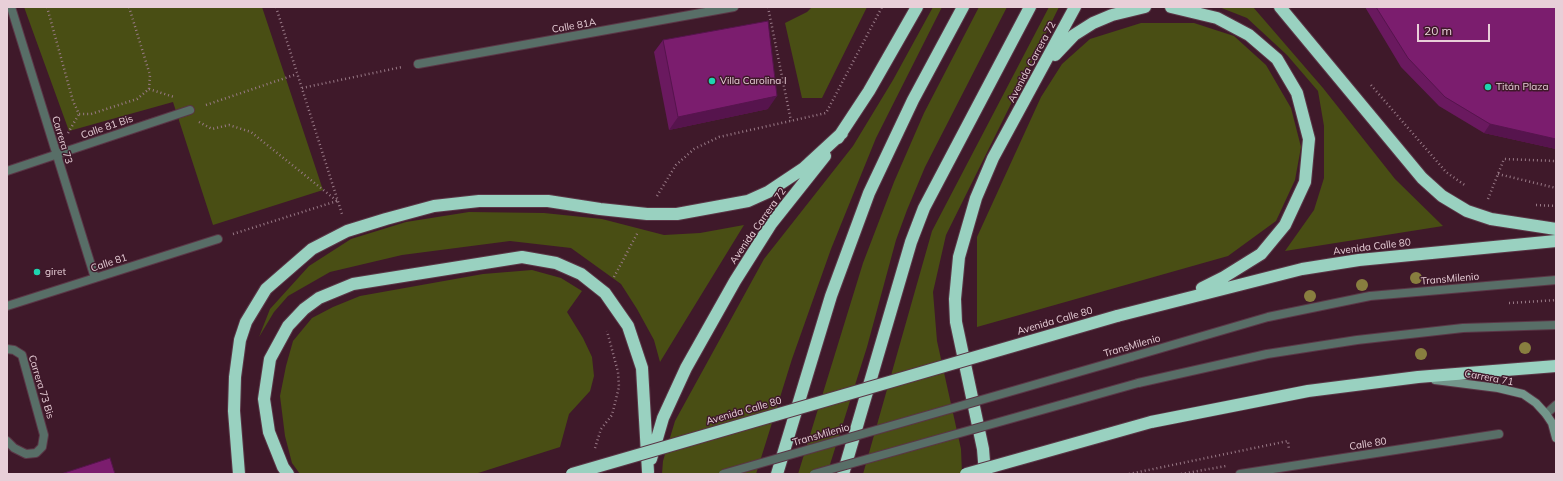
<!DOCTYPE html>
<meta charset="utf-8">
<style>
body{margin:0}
#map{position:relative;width:1563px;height:481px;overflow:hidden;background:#3f192a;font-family:Mulish,sans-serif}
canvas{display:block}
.frame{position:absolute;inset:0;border:8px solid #e8cfd8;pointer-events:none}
.scale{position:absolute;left:1417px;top:24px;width:73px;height:18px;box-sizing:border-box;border:2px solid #e8cfd8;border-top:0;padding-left:5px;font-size:12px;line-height:14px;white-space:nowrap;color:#e8cfd8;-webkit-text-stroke:3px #3f192a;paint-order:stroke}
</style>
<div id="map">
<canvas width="1563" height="481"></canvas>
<div class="frame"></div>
<div class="scale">20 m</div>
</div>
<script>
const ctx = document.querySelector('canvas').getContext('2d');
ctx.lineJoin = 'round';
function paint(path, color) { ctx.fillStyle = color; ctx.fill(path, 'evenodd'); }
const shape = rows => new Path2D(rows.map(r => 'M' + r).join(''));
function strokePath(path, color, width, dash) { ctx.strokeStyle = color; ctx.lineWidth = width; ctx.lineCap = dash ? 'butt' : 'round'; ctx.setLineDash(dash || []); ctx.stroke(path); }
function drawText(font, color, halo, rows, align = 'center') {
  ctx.font = font + ' Mulish,sans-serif'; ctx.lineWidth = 3; ctx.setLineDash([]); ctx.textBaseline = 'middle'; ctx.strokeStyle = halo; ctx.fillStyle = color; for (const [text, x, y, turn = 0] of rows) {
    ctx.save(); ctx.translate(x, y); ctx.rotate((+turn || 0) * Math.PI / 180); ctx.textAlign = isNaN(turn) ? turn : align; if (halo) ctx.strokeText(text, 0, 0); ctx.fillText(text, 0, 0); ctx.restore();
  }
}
paint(shape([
 [24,7,262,7,323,190,213,225,173,102,69,131],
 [812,7,867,7,822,98,802,98,785,23,807,12],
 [933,7,942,7,876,138,831,249,792,359,756,474,662,474,663,461,675,421,764,259,853,146,893,80],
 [979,7,1007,7,925,167,907,210,896,240,867,347,827,474,798,474,863,263,894,182,924,113],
 [1049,7,1059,7,946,235,933,292,937,341,961,449,962,474,863,474,932,231],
 [1219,7,1253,7,1323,88,1395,179,1443,226,1285,251,1314,210,1324,178,1324,126,1318,91,1287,55,1247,18],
 [1141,23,1194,23,1234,36,1266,65,1291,108,1301,147,1295,180,1276,221,1228,256,977,327,977,237,1041,97,1062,64,1090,39],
 [469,212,544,213,602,219,664,235,700,233,744,225,660,362,654,340,637,309,621,284,571,248,510,241,402,255,330,272,288,296,274,312,259,337,270,309,309,266,351,239,406,222],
 [532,270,561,278,582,291,567,312,583,338,592,357,594,376,590,391,569,414,560,447,475,474,300,474,292,463,285,436,280,396,286,366,293,341,312,318,333,307,360,296,483,274]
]), '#494e14');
const lane = shape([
 [7,349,14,350,22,355,44,435,42,447,36,453,26,454,14,448,7,441],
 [1131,357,1268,317,1370,296,1556,280],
 [1138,383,1267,354,1357,340,1463,328,1556,325]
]);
const street = shape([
 [11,7,95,278],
 [418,64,734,7],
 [7,171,190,110],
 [7,306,218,239],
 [1546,414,1556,405],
 [1240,474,1499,434]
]);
const secondary = shape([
 [1435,380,1498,388,1523,394,1536,403,1546,414,1552,423,1556,438]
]);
const highway = shape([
 [1171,7,1217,18,1249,35,1277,59,1297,93,1309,139,1305,182,1285,225,1261,254,1224,277,1202,288],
 [1280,7,1422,178,1442,196,1467,211,1491,219,1556,229],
 [1055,55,1074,35,1093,23,1112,15,1145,7],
 [838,138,869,91,917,7],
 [1117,316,1302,269,1359,260,1556,241],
 [1151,422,1308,391,1418,377,1556,366],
 [651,459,663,418,686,368,735,281,771,224,825,156],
 [239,474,234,411,235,377,240,340,246,322,266,289,312,249,347,231,386,219,434,206,479,201,548,201,600,209,647,214,677,214,748,201,768,192,804,168,842,133],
 [288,474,283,467,269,432,264,399,270,359,288,326,304,309,319,298,353,284,522,257,556,263,581,274,605,293,628,326,642,368,648,472],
 [777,474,831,296,869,193,913,100,963,7],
 [843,474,911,242,924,208,1030,7],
 [985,474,983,449,956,322,955,299,959,257,976,198,993,158,1075,7]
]);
strokePath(lane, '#5a3646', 10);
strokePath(street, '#5a3646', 10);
strokePath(secondary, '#5a3646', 10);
strokePath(highway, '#5a3646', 14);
strokePath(shape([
 [47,7,73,101,79,114,91,114,137,99,149,89,150,75,129,7],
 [276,7,342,214],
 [768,7,791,121],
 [1371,85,1446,172,1466,186],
 [302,88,402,67],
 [149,89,174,97],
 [206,105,297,74],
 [199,122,212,129,229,125,251,132,337,201],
 [68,133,79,114],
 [1498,174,1556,188],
 [657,196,676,165,694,149,719,137,826,113,882,7],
 [1488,199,1504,159,1556,161],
 [1536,205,1556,206],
 [233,234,337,201],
 [614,277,638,232],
 [1509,303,1556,300],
 [595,448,601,429,612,415,619,387,618,372,607,331],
 [1129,474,1288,441,1289,450],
 [1181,474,1226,466]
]), '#997a87', 2.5, [1, 3]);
strokePath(lane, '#586e67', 8);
strokePath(street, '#586e67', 8);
strokePath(secondary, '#73968b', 8);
strokePath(highway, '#99d1c0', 12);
const laneBridge = shape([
 [723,474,1131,357],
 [814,474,1138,383]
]);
const highwayBridge = shape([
 [572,474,1117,316],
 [966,474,1151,422]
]);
strokePath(laneBridge, '#5a3646', 10, []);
strokePath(highwayBridge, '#5a3646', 14, []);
strokePath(laneBridge, '#586e67', 8);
strokePath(highwayBridge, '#99d1c0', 12);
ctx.fillStyle = '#887e3f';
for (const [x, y] of [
 [1416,278],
 [1362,285],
 [1310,296],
 [1525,348],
 [1421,354]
]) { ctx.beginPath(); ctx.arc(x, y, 6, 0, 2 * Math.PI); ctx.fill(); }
paint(shape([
 [1365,7,1556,7,1556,149,1484,133,1439,106,1401,67],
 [663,40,768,109,669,130,654,52]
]), '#6a195f');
paint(shape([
 [777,96,768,109,669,130,678,117],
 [1490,124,1556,139,1556,149,1484,133]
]), '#56144d');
const building = shape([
 [1376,7,1556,7,1556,139,1490,124,1445,97,1408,58,1376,7],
 [768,21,777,96,678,117,663,40,768,21],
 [110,458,115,474,61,474,110,458]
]);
paint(building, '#7b1d6e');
strokePath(building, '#56144d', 1);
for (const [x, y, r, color] of [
 [712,81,4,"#1ed5b0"],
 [1488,87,4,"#1ed5b0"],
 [37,272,4,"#1ed5b0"]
]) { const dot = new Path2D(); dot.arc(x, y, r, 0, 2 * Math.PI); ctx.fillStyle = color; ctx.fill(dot); strokePath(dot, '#3f192a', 1.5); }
drawText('10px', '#e8cfd8', '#3f192a', [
 ["Calle 81A",574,26,-10],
 ["Avenida Carrera 72",1032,62,-62],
 ["Calle 81 Bis",107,127,-19],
 ["Carrera 73",62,140,73],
 ["Avenida Carrera 72",758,226,-55],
 ["Avenida Calle 80",1372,247,-7],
 ["Calle 81",109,263,-18],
 ["TransMilenio",1450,279,-5],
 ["Avenida Calle 80",1055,321,-16],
 ["TransMilenio",1132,346,-16],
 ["Carrera 71",1489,378,10],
 ["Carrera 73 Bis",41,387,73],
 ["Avenida Calle 80",744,411,-16],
 ["TransMilenio",821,435,-16],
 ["Calle 80",1368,444,-9]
]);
drawText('10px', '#e8cfd8', '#3f192a', [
 ["Villa Carolina I",720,81],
 ["Titán Plaza",1496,87],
 ["giret",45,272]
], 'left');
</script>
